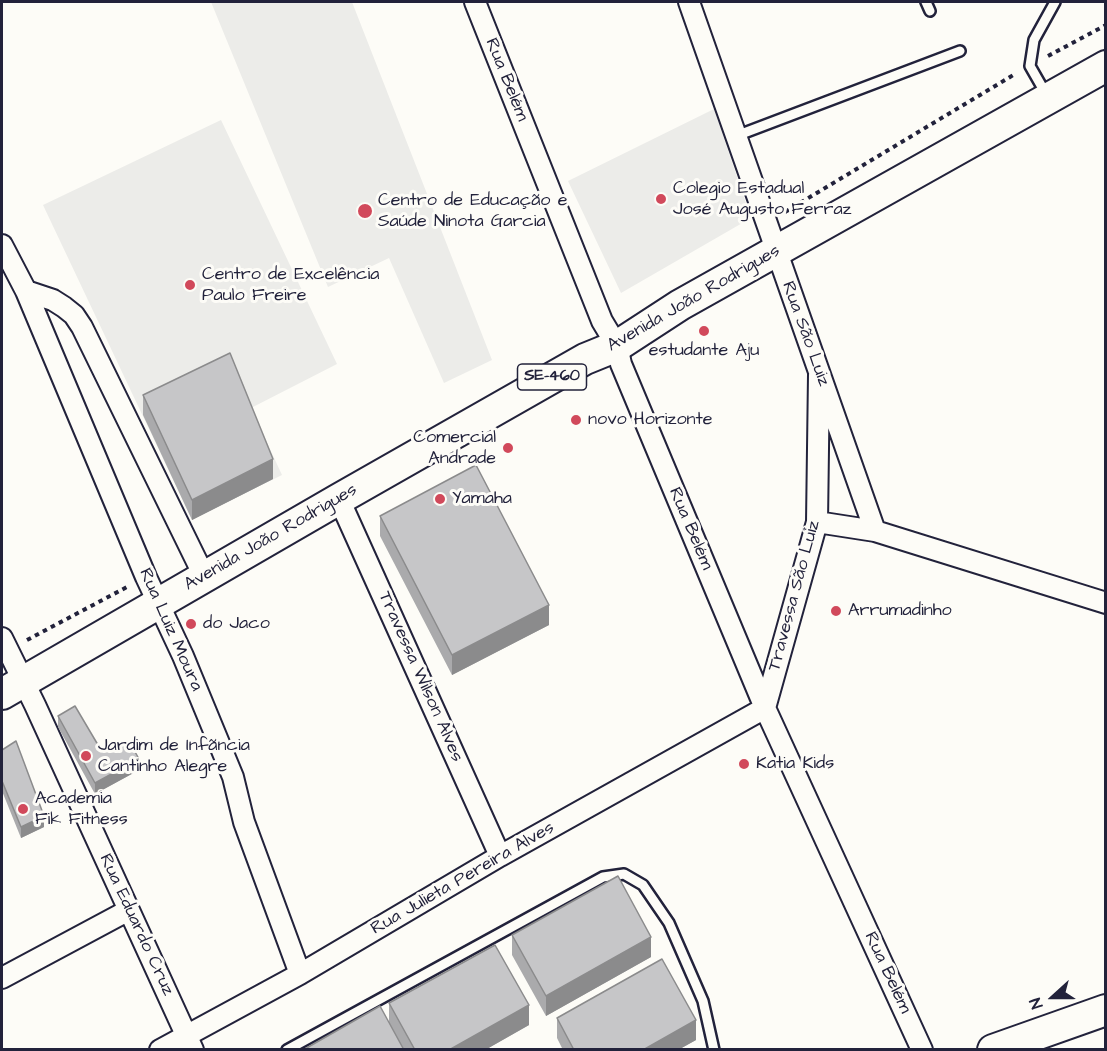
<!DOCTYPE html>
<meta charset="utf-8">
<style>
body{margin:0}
#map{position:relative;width:1107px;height:1051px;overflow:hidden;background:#fdfcf7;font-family:"Architects Daughter",sans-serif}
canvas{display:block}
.frame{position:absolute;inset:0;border:3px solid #22223b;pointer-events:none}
.north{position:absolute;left:1023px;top:967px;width:60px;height:60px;-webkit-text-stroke:4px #fdfcf7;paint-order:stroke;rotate:249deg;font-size:16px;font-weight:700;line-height:24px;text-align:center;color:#22223b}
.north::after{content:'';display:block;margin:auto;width:21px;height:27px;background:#22223b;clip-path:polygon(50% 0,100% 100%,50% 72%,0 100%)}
</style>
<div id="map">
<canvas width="1107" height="1051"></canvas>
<div class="frame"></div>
<div class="north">N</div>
</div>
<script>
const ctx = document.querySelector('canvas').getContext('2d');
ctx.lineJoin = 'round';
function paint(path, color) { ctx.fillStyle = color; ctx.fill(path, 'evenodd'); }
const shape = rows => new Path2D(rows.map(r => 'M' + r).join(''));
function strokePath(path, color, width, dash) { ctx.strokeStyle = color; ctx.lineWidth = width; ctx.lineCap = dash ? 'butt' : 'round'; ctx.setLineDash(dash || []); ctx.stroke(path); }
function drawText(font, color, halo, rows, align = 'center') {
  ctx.font = font + ' "Architects Daughter",sans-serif'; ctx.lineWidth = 6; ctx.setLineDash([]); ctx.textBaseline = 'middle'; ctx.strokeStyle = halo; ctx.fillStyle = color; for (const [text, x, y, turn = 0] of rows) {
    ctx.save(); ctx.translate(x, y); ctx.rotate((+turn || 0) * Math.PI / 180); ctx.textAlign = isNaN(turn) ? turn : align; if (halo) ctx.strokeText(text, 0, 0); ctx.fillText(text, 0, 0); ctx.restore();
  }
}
paint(shape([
 [211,2,352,2,492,360,444,383,389,258,328,287],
 [714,109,751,218,621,293,568,181],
 [221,120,337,364,251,408,282,475,192,520,43,205]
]), '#ecece9');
const service = shape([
 [926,2,930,11],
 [1046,94,1030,66,1034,40,1055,2],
 [736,136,960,51],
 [287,1050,603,877,624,874,643,885,669,923,703,1001,714,1050]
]);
const minor = shape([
 [475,2,602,321,617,346,621,364,765,708,922,1050],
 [689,2,875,531],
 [2,245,26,291,146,577,183,656,233,777,244,822,300,974],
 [26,291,53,300,64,307,74,315,82,327,204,576],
 [339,499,500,856],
 [817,522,875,531,1106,603],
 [2,638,35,705,193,1050],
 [2,978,129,910],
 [160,1050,300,974,500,856,765,708,817,522,819,375]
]);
const primary = shape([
 [2,694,339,499,585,359,617,346,680,305,1106,66],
 [993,1050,1106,1010]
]);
strokePath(service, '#22223b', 14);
strokePath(minor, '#22223b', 24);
strokePath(primary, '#22223b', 34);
strokePath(shape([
 [1048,56,1106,25],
 [785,212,1015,74],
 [27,640,127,587]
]), '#22223b', 4, [4.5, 4.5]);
strokePath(service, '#fdfcf7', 9);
strokePath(minor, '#fdfcf7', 20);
strokePath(primary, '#fdfcf7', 30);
paint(shape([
 [143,395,273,479,192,520,143,415],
 [380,516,549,625,452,675,380,536],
 [58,716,101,750,139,770,95,794,58,727],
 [2,750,44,827,21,838,2,791],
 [512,935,651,957,546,1016,512,955],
 [389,1003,529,1025,485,1050,404,1050,389,1023],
 [557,1018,696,1040,678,1050,563,1050,557,1038]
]), '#aaaaac');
paint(shape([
 [273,459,273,479,192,520,192,500],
 [549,605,549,625,452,675,452,655],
 [139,759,139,770,95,794,95,783],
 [44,816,44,827,21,838,21,827],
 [651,937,651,957,546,1016,546,996],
 [529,1005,529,1025,485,1050,449,1050],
 [696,1020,696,1040,678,1050,643,1050]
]), '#8b8b8c');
const building = shape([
 [230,353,273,459,192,500,143,395,230,353],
 [476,465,549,605,452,655,380,516,476,465],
 [75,706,101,750,129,741,139,759,95,783,58,716,75,706],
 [16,741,44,816,21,827,2,781,2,750,16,741],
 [618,876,651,937,546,996,512,935,618,876],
 [495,945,529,1005,449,1050,415,1050,389,1003,495,945],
 [662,959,696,1020,643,1050,574,1050,557,1018,662,959],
 [380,1006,404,1050,303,1050,380,1006]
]);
paint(building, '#c6c6c8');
strokePath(building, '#8b8b8c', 1.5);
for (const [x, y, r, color] of [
 [661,199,6,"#d1495b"],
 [365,211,8,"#d1495b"],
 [190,285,6,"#d1495b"],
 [704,331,6,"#d1495b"],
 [576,420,6,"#d1495b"],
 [508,448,6,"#d1495b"],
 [440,499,6,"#d1495b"],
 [836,611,6,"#d1495b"],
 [191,624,6,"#d1495b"],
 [86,756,6,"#d1495b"],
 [744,764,6,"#d1495b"],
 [23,809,6,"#d1495b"]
]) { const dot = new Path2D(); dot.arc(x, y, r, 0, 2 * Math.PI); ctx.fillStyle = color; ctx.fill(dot); strokePath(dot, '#fdfcf7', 2); }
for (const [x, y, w] of [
 [552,377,69]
]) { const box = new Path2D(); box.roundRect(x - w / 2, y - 13, w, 26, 4.5); ctx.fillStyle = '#fdfcf7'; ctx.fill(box); strokePath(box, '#22223b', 1.5); }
drawText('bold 16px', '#22223b', null, [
 ["SE-460",552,377]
]);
drawText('18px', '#22223b', '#fdfcf7', [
 ["Rua Belém",506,80,68],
 ["Avenida João Rodrigues",694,299,-30],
 ["Rua São Luiz",805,334,70],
 ["Rua Belém",690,529,67],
 ["Avenida João Rodrigues",271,538,-30],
 ["Travessa São Luiz",795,596,-75],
 ["Rua Luiz Moura",170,630,66],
 ["Travessa Wilson Alves",420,677,66],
 ["Rua Julieta Pereira Alves",463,879,-30],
 ["Rua Eduardo Cruz",136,925,65],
 ["Rua Belém",887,973,65]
]);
drawText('18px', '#22223b', '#fdfcf7', [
 ["Colegio Estadual",673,189],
 ["José Augusto Ferraz",673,210],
 ["Centro de Educação e",378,201],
 ["Saúde Ninota Garcia",378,222],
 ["Centro de Excelência",202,275],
 ["Paulo Freire",202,296],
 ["estudante Aju",704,351,"center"],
 ["novo Horizonte",588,420],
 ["Comercial",496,438,"right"],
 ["Andrade",496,459,"right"],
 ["Yamaha",452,499],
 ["Arrumadinho",848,611],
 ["do Jaco",203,624],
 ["Jardim de Infãncia",98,746],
 ["Cantinho Alegre",98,767],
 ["Katia Kids",756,764],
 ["Academia",35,799],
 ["Fik Fitness",35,820]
], 'left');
</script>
